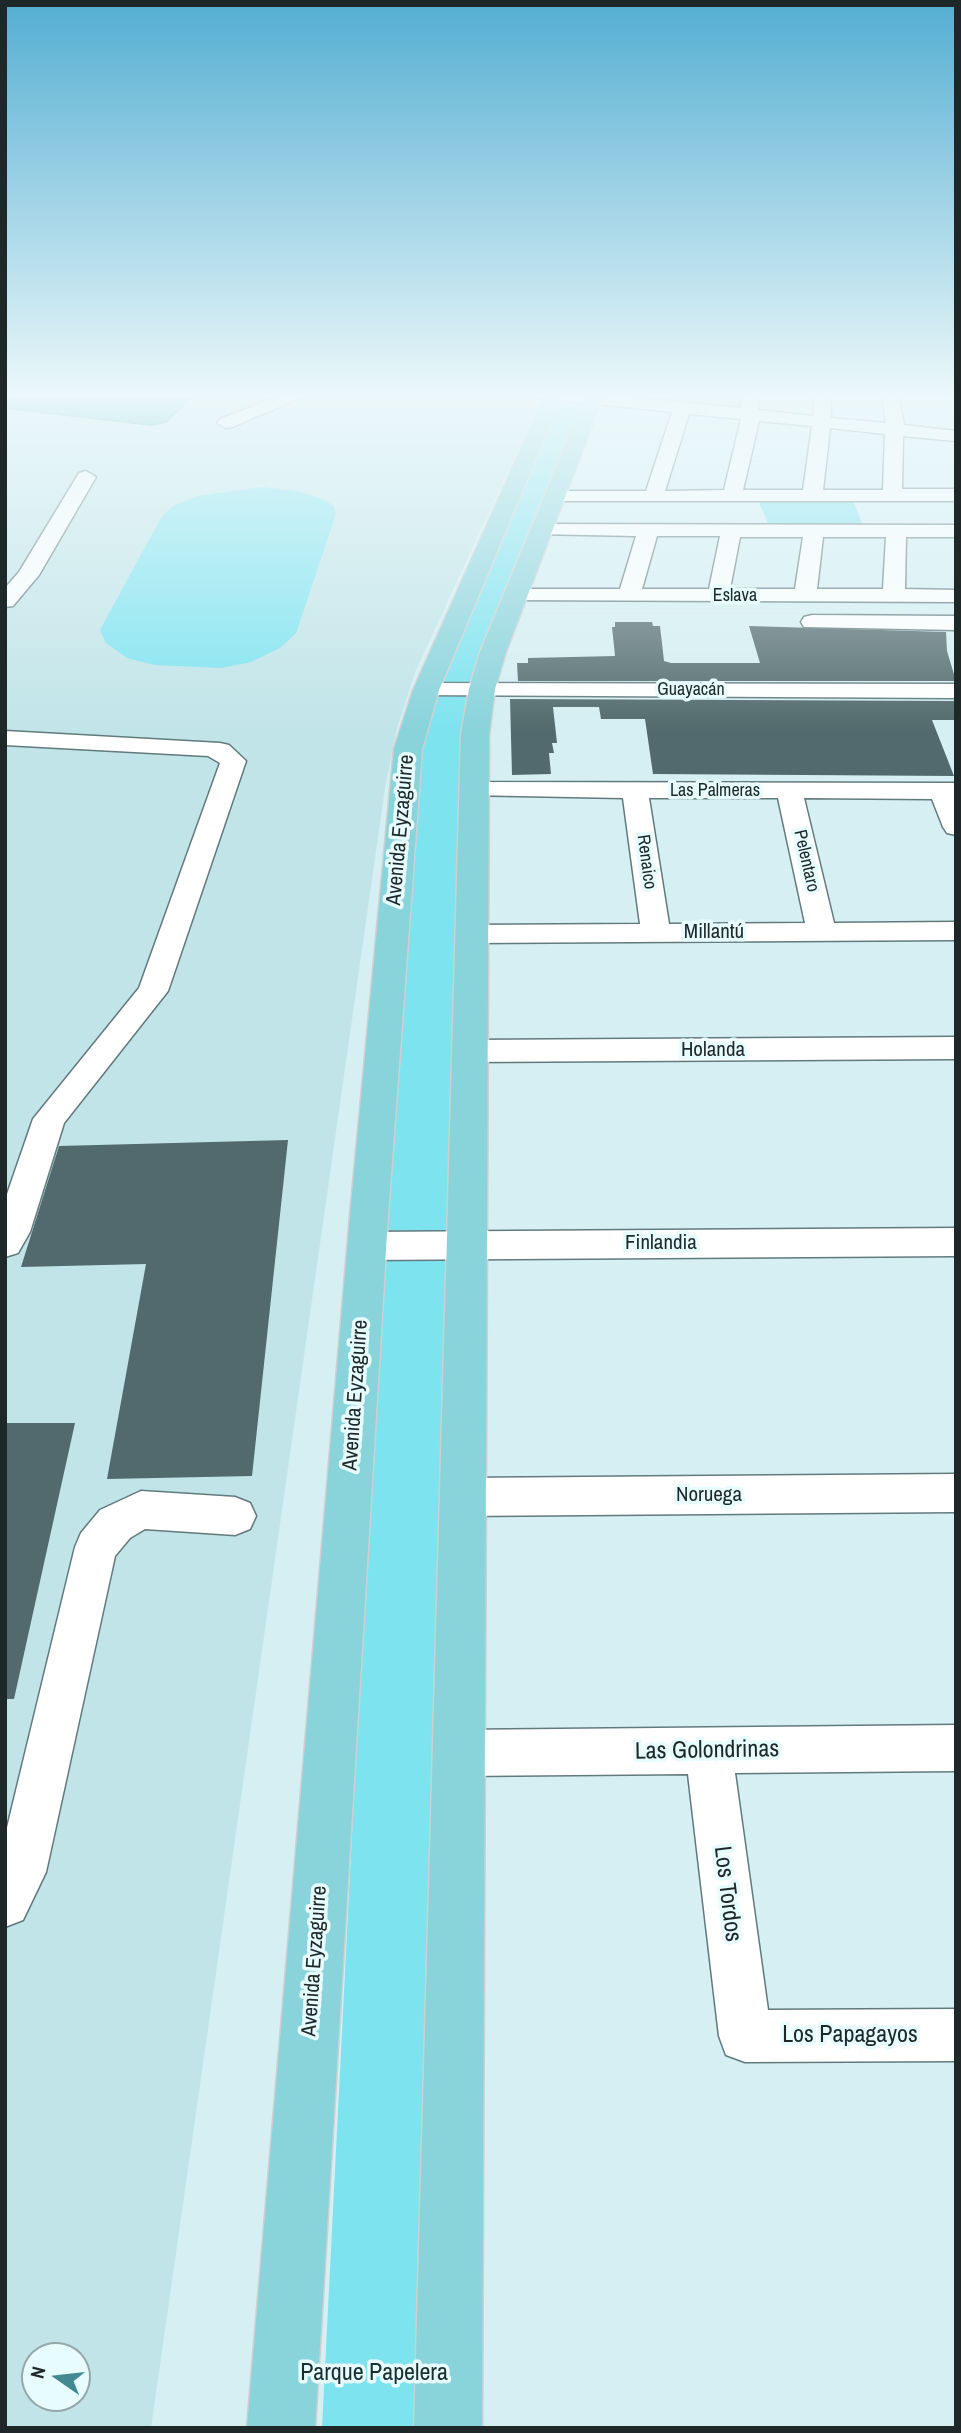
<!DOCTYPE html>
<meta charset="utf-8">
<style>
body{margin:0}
#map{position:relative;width:961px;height:2433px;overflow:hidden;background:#d5eff3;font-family:"Archivo Narrow",sans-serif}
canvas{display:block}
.frame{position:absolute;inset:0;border:7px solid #1e2829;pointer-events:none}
.north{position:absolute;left:21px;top:2342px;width:70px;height:70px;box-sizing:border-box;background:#e6fcfe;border:2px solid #96a7a9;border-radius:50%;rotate:284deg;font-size:19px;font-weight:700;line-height:28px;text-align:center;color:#1e2829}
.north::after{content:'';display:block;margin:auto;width:24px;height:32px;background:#428992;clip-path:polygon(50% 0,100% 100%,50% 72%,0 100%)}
</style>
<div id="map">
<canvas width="961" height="2433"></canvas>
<div class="frame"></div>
<div class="north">N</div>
</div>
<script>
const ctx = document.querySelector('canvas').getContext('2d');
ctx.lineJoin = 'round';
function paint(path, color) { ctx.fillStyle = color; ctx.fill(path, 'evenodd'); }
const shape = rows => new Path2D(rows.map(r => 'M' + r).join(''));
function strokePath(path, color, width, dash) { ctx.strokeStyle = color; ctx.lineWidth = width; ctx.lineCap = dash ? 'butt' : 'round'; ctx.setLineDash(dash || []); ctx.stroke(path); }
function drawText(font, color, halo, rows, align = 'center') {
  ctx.font = font + ' "Archivo Narrow",sans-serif'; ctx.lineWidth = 7; ctx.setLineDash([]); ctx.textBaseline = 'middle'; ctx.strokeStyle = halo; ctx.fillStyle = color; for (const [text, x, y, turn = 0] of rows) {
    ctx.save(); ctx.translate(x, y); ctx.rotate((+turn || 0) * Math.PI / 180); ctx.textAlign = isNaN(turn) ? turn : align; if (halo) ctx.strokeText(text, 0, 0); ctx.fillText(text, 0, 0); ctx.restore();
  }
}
paint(shape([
 [5,392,545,392,416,670,397,728,385,788,151,2428,5,2428],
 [35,2356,77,2356,77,2398,35,2398],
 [608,392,745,392,746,406]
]), '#c1e4e8');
paint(shape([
 [560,392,590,392,479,673,423,2428,322,2428,385,1179,419,746,432,705],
 [262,487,297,491,322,499,334,506,336,514,296,633,280,648,251,662,222,668,155,665,127,658,106,643,100,630,162,516,173,506,198,496],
 [758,500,853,500,863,526,769,526]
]), '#7de3ef');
const water = shape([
 [10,392,197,392,166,422,152,425,5,408,5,396,10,392]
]);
paint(water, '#15a5b2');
strokePath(water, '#188089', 2);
paint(shape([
 [615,622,652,622,653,626,660,626,664,661,671,663,760,663,749,626,946,632,947,651,956,681,518,681,517,663,528,663,528,658,615,656,612,627,615,627],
 [510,699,956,701,956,720,932,720,954,776,653,774,645,719,601,719,599,707,553,707,557,743,552,743,554,753,549,753,551,774,512,775],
 [288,1140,252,1476,107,1479,146,1264,21,1267,59,1146],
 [5,1423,75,1423,14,1699,5,1699]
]), '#526a6d');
const minor = shape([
 [290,392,314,392,232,427,226,428,217,423,220,419,290,392],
 [425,392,477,392,468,397,434,397,425,392],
 [523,392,579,392,741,408,741,392,757,392,758,410,814,416,813,392,830,392,831,418,886,423,881,392,898,392,904,425,956,431,956,441,903,436,902,489,956,489,956,501,547,501,544,497,547,493,554,491,646,491,672,412,531,397,523,392],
 [689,414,741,419,724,490,665,491,689,414],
 [759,421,812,426,803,490,743,490,759,421],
 [830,428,885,434,883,490,823,490,830,428],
 [86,471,96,477,39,575,13,606,5,607,5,588,19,572,79,473,86,471],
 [541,524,956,525,956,537,906,537,905,589,956,590,956,602,507,600,504,595,507,590,515,589,620,589,636,536,534,534,531,530,541,524],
 [657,536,720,536,709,589,642,589,657,536],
 [740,537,803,537,795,589,730,589,740,537],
 [823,537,886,537,883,589,817,589,823,537],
 [812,615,956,616,956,630,804,627,801,622,804,617,812,615],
 [426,683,956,684,956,698,418,695,414,690,418,685,426,683],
 [5,731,220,743,229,745,246,761,168,991,64,1123,30,1232,18,1253,5,1257,5,1200,33,1119,139,988,220,763,208,756,5,745,5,731],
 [475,782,956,783,956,835,947,833,943,827,932,799,804,798,834,923,956,922,956,940,472,943,462,941,458,934,462,927,472,925,640,924,623,798,466,795,462,790,466,785,475,782],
 [649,798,778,798,805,923,669,924,649,798],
 [956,1037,956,1059,470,1062,459,1059,454,1051,459,1043,470,1040,956,1037],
 [956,1228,956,1256,367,1260,354,1256,349,1246,354,1236,367,1232,956,1228],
 [956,1474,956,1512,463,1516,448,1510,442,1497,448,1484,463,1478,956,1474],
 [141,1491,235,1497,250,1503,256,1516,250,1529,235,1535,145,1529,130,1538,115,1556,46,1872,23,1920,5,1927,5,1836,75,1547,81,1533,100,1510,141,1491],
 [956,1725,956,1771,735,1773,768,2010,956,2009,956,2061,745,2062,726,2055,719,2036,688,1774,459,1776,443,1769,436,1753,443,1737,459,1730,956,1725]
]);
const major = shape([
 [546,392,564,392,439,690,422,749,388,1216,315,2428,247,2428,350,1216,394,749,413,690,546,392],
 [587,392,605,392,506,652,495,689,489,734,482,2428,414,2428,461,734,469,689,480,652,587,392]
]);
strokePath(minor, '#627a7d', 3);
strokePath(major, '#ced0d0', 3);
paint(minor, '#fff');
paint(major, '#89d3db');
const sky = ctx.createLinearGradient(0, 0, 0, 732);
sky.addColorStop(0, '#53aed2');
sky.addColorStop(0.54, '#ecf8fa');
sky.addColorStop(1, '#ecf8fa00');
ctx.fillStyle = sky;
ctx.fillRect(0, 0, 961, 732);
drawText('18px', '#1e2829', '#e6fcfe', [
 ["Eslava",735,596],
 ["Guayacán",691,690],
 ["Las Palmeras",715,791],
 ["Pelentaro",806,861,77],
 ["Renaico",646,862,82]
]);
drawText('21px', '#1e2829', '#e6fcfe', [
 ["Avenida Eyzaguirre",401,830,-85],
 ["Millantú",714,932],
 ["Holanda",713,1050],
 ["Finlandia",661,1243],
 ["Avenida Eyzaguirre",356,1395,-86],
 ["Noruega",709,1495],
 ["Avenida Eyzaguirre",315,1961,-86]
]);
drawText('24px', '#1e2829', '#e6fcfe', [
 ["Las Golondrinas",707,1751,-1],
 ["Los Tordos",727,1894,83],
 ["Los Papagayos",850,2036]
]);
drawText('24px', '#1a2f32', '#e6fcfe', [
 ["Parque Papelera",374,2374]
]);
</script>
